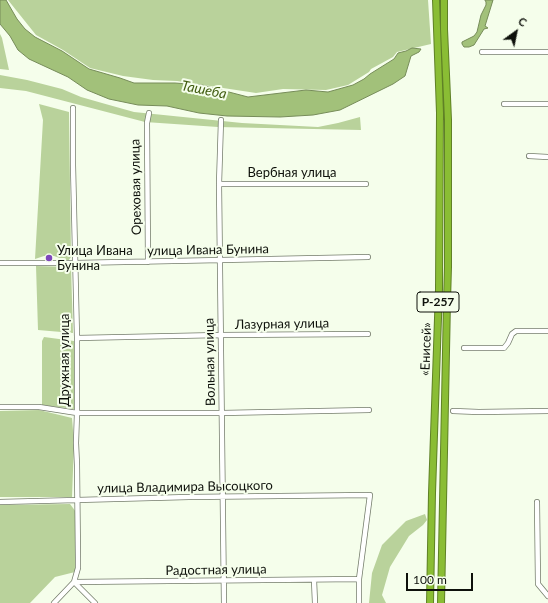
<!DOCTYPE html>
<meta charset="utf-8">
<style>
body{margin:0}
#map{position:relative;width:548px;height:603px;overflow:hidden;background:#f5feeb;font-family:Lato,sans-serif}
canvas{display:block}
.north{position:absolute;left:496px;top:12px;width:40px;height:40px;-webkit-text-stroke:3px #f5feeb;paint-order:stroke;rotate:33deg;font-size:11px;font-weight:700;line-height:16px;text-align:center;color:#0e110b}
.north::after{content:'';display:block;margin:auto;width:14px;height:18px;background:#0e110b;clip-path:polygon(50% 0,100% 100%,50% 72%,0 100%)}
.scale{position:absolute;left:406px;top:573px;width:67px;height:18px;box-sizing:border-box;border:2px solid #0e110b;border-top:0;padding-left:5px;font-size:12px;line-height:14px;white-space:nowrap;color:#0e110b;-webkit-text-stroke:3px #f5feeb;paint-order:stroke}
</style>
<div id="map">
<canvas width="548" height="603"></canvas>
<div class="north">С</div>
<div class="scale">100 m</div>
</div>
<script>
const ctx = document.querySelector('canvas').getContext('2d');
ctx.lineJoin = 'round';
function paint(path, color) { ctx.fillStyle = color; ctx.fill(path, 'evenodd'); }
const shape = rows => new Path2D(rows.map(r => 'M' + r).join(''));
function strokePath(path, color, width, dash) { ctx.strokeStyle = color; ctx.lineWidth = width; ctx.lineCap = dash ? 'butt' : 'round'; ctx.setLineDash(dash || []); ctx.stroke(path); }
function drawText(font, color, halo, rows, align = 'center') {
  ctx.font = font + ' Lato,sans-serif'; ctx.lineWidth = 4; ctx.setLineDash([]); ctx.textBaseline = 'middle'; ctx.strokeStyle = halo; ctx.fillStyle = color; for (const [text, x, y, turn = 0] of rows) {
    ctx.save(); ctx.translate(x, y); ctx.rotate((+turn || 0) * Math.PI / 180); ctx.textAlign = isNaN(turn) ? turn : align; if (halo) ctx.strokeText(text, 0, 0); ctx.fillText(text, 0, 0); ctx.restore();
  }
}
paint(shape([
 [8,0,428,0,431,44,397,52,393,57,371,69,369,72,348,85,326,90,283,89,256,93,177,81,153,80,123,76,90,68,63,50,36,35],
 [0,34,2,38,9,70,0,69],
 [0,75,27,80,62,89,81,97,102,103,134,112,242,123,318,127,338,123,360,117,361,130,218,127,145,122,26,91,0,88],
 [39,104,69,112,71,257,68,261,54,256,44,256,35,259,43,120],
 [36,266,71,267,73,333,38,330],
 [44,337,74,341,74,409,42,405,42,341],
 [39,410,72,418,74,443,72,497,0,497,0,411],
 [70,504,76,512,75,572,55,577,30,603,0,603,0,505],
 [425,514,427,520,423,525,409,536,390,567,382,595,386,603,369,603,372,573,382,545,406,521]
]), '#b9d29b');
const water = shape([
 [0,0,6,0,17,19,25,29,35,37,62,51,89,69,120,78,134,83,175,83,202,85,248,97,306,90,328,92,353,85,364,79,370,74,394,59,398,53,406,51,412,48,421,49,419,52,411,56,405,76,393,84,340,110,313,115,280,117,227,116,199,113,167,106,138,105,109,99,87,90,68,77,29,59,18,50,10,36,0,24,0,0],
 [485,0,493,0,485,26,488,28,484,29,474,45,469,47,464,47,462,44,462,42,474,36,477,32,481,15,486,5,486,2,485,0]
]);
paint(water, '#a2c17a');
strokePath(water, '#768c59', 1);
const minor = shape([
 [482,52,548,52],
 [504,104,548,104],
 [221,120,219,184,224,603],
 [529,156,548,157],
 [219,184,366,184],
 [148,262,147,123,149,113],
 [0,263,75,263,368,257],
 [77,338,221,335,368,334],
 [464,348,504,348,508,343,512,334,516,331,548,331],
 [0,407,39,407,77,413,222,413,369,410],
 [453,411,479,412,548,411],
 [0,502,77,500,189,497,370,495,359,579,359,603],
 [537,502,538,584,548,596],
 [314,580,315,603],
 [74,582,359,579],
 [74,582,95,603],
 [54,603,74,582,78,568,78,558,77,465,76,443,77,413,77,338,73,165,73,108]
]);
const highway = shape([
 [430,603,432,493,439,289,440,113,436,0],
 [441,603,447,301,448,267,448,120,444,29,444,0]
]);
strokePath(minor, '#747c6b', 6);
strokePath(highway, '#5f8126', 8);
strokePath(minor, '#fff', 4.5);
strokePath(highway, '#8abd34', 6);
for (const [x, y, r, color] of [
 [49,258,4,"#7e46bc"]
]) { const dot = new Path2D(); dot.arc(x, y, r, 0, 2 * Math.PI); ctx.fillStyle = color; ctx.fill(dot); strokePath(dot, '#f5feeb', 1.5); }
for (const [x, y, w] of [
 [438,302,42]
]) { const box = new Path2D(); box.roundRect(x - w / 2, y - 10, w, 20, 3); ctx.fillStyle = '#f5feeb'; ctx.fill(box); strokePath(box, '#0e110b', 1); }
drawText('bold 12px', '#0e110b', null, [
 ["Р-257",438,302]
]);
drawText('13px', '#0e110b', '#f5feeb', [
 ["Вербная улица",292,173],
 ["Ореховая улица",136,187,-91],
 ["улица Ивана Бунина",208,250,-1],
 ["Лазурная улица",282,324,-1],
 ["«Енисей»",426,349,-88],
 ["Дружная улица",65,360,-90],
 ["Вольная улица",210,362,-91],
 ["улица Владимира Высоцкого",185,487,-1],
 ["Радостная улица",216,570,-1]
]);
drawText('13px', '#0e110b', '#f5feeb', [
 ["Улица Ивана",57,251],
 ["Бунина",57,266]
], 'left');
drawText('italic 14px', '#435e12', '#f5feeb', [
 ["Ташеба",204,90,11]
]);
</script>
